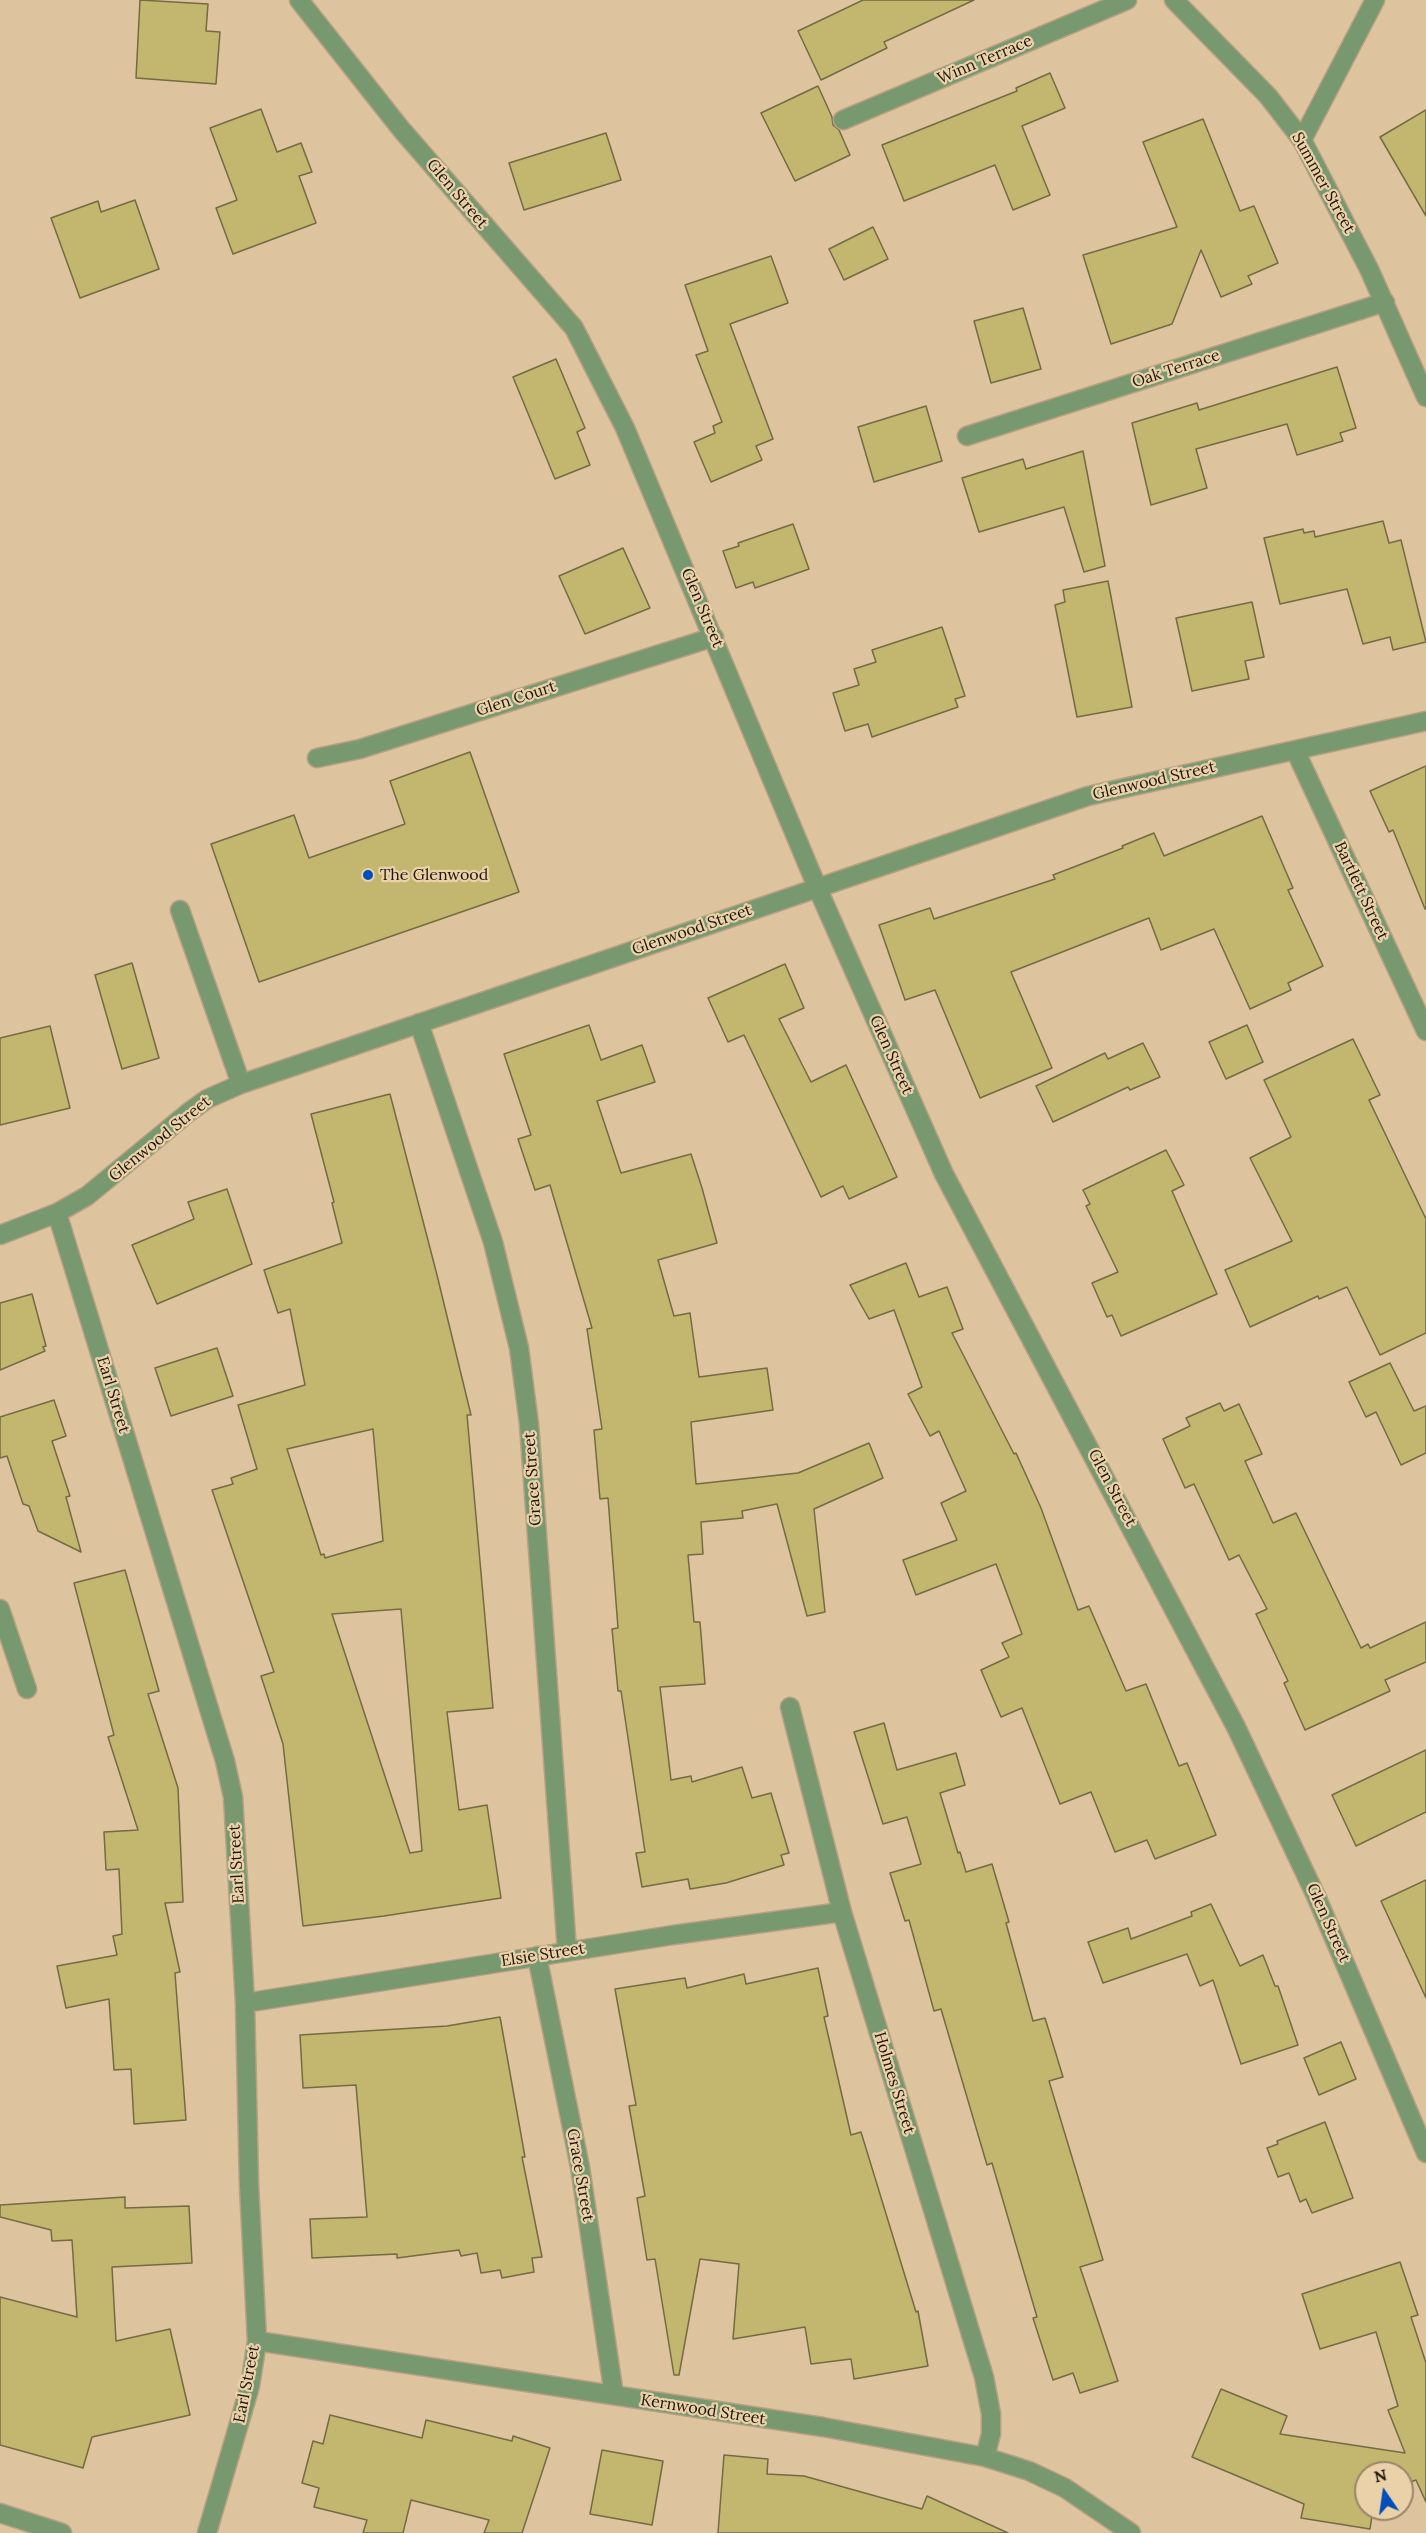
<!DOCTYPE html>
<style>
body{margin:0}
#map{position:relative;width:1426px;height:2533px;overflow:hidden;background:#ddc49e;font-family:Lora,serif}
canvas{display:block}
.north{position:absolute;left:1354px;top:2461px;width:60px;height:60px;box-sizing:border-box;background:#ead1aa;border:2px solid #988669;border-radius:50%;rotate:347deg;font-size:16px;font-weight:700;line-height:24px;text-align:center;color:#1e1507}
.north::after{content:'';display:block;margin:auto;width:21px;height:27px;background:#004eb8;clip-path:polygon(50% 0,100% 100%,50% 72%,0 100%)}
</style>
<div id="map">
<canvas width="1426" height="2533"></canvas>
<div class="north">N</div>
</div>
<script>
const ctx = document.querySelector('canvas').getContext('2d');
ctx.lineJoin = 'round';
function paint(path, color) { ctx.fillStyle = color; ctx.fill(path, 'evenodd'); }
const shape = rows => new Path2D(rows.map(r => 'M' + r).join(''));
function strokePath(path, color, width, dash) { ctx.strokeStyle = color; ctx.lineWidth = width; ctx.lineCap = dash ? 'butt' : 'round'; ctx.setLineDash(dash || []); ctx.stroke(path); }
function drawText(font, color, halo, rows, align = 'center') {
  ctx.font = font + ' Lora,serif'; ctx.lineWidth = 4.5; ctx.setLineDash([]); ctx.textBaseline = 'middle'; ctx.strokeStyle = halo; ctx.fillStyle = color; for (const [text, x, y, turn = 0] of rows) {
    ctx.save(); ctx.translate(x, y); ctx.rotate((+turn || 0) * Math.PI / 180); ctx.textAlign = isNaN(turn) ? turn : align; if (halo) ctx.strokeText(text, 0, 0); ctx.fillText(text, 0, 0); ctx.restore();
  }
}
const building = shape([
 [140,0,208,4,206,31,220,32,216,84,136,78,140,0],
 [863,0,974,0,884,42,887,48,821,80,798,31,863,0],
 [1050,73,1065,108,1022,126,1050,195,1013,210,995,165,904,201,882,145,1017,91,1016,88,1050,73],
 [818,86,832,117,833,125,839,130,850,155,795,181,761,113,818,86],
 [261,109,277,152,301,143,312,172,299,176,316,223,233,254,216,208,237,200,210,128,261,109],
 [1426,110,1426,216,1380,137,1426,110],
 [1203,119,1240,211,1254,206,1278,263,1248,276,1252,284,1221,297,1201,250,1172,324,1111,344,1083,255,1177,227,1143,142,1203,119],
 [606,133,621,180,524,210,509,163,606,133],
 [135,200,159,269,80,298,51,218,98,201,101,212,135,200],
 [873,227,888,259,844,280,829,249,873,227],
 [771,256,788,303,730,324,773,439,756,446,762,460,711,482,694,442,715,433,713,426,722,422,696,355,708,351,685,285,771,256],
 [1023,308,1041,369,991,383,974,321,1023,308],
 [556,359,585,428,577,432,590,465,555,479,513,377,556,359],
 [1337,367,1356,428,1340,433,1343,441,1297,455,1287,424,1196,449,1207,488,1151,505,1132,423,1197,403,1199,410,1337,367],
 [926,406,942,461,874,482,858,427,926,406],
 [1083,451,1105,566,1084,572,1064,507,979,532,962,478,1023,459,1026,469,1083,451],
 [1383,521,1389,543,1401,540,1426,642,1393,650,1390,637,1363,644,1347,589,1280,604,1264,538,1303,529,1304,533,1314,531,1315,537,1383,521],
 [793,524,809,569,755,588,753,582,736,588,723,551,739,546,738,543,793,524],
 [623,548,650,608,585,634,559,576,623,548],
 [1108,581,1132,707,1077,717,1055,605,1065,602,1063,590,1108,581],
 [1252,602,1264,657,1245,661,1249,679,1192,691,1176,618,1252,602],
 [942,627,965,696,955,699,958,707,872,737,868,724,845,731,833,693,859,685,854,669,876,662,872,650,942,627],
 [470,752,519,892,259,982,211,844,294,815,309,858,405,824,390,781,470,752],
 [1426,766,1426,909,1425,909,1393,830,1389,832,1370,791,1426,766],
 [1262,816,1293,888,1288,890,1323,966,1288,983,1291,990,1250,1009,1214,929,1161,950,1149,918,1011,972,1052,1068,980,1098,935,990,905,1000,879,925,930,908,934,919,1055,879,1053,875,1123,848,1122,846,1154,833,1164,856,1262,816],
 [132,963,159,1058,122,1069,95,975,132,963],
 [785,964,804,1008,779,1019,811,1082,846,1065,897,1177,849,1199,843,1186,821,1197,744,1035,728,1042,708,998,785,964],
 [589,1025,601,1060,642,1045,655,1082,597,1101,621,1173,691,1154,702,1188,717,1243,658,1260,674,1316,690,1313,699,1377,767,1368,773,1410,691,1422,696,1484,798,1473,869,1443,883,1478,814,1509,825,1612,807,1616,777,1504,742,1511,743,1518,701,1522,703,1554,688,1555,694,1622,700,1622,705,1684,660,1687,671,1780,691,1776,692,1782,742,1767,752,1798,771,1793,789,1853,781,1855,784,1865,726,1883,690,1889,688,1879,642,1887,636,1853,645,1852,621,1691,618,1691,612,1629,618,1628,608,1498,600,1499,594,1430,602,1429,587,1329,592,1328,550,1185,535,1190,518,1139,531,1135,504,1054,589,1025],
 [1247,1025,1263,1062,1226,1079,1209,1042,1247,1025],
 [50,1026,70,1108,0,1125,0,1038,50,1026],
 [1353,1039,1380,1095,1369,1100,1426,1219,1426,1333,1380,1355,1347,1287,1319,1299,1318,1296,1250,1327,1225,1270,1292,1241,1250,1158,1291,1137,1264,1080,1353,1039],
 [1143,1043,1160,1077,1130,1090,1128,1087,1053,1122,1036,1086,1105,1053,1108,1059,1143,1043],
 [390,1094,437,1275,471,1415,467,1415,493,1708,447,1712,459,1810,487,1805,501,1898,384,1916,303,1926,283,1744,261,1676,274,1672,212,1490,233,1484,231,1478,257,1469,238,1405,305,1385,290,1309,278,1313,264,1270,342,1243,332,1203,334,1202,311,1114,390,1094],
 [373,1429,383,1541,325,1558,324,1554,321,1555,287,1449,373,1429],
 [401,1609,422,1851,410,1853,332,1614,401,1609],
 [1166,1150,1184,1185,1172,1191,1217,1294,1121,1336,1112,1315,1107,1317,1092,1283,1118,1272,1086,1206,1090,1204,1083,1190,1166,1150],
 [227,1189,252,1264,157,1304,132,1245,194,1219,188,1202,227,1189],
 [906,1263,919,1297,947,1287,963,1329,952,1333,1014,1454,1016,1453,1041,1508,1078,1610,1089,1606,1126,1691,1146,1684,1179,1766,1187,1763,1216,1835,1155,1859,1147,1840,1115,1852,1091,1792,1060,1804,1022,1708,1001,1717,981,1670,1009,1657,1002,1643,1022,1634,996,1564,916,1595,903,1560,957,1540,941,1503,966,1491,939,1431,930,1436,908,1394,922,1387,894,1310,869,1319,850,1285,906,1263],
 [32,1294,46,1346,43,1347,45,1351,0,1370,0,1303,32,1294],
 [217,1348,233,1396,171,1416,155,1368,217,1348],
 [1390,1363,1414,1411,1426,1406,1426,1453,1401,1465,1376,1412,1366,1417,1349,1382,1390,1363],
 [54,1400,66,1436,52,1441,70,1496,66,1497,81,1552,38,1531,29,1506,23,1504,7,1456,0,1458,0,1417,54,1400],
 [1220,1403,1224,1411,1239,1404,1262,1454,1245,1461,1273,1523,1296,1513,1361,1648,1368,1644,1370,1648,1426,1622,1426,1662,1385,1680,1390,1691,1305,1730,1284,1683,1288,1681,1256,1614,1267,1609,1239,1555,1229,1560,1194,1484,1185,1488,1163,1439,1190,1426,1186,1418,1220,1403],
 [125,1570,159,1691,148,1694,178,1788,183,1902,165,1903,180,1972,175,1973,186,2120,134,2124,131,2069,114,2070,109,1999,66,2008,57,1966,117,1955,113,1936,122,1934,119,1869,106,1870,104,1832,138,1830,108,1737,114,1735,74,1583,125,1570],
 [884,1723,897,1770,956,1753,965,1785,940,1793,958,1853,960,1852,966,1872,992,1864,1009,1922,1006,1923,1033,2021,1045,2018,1063,2077,1049,2081,1103,2260,1080,2267,1118,2381,1080,2393,1073,2373,1053,2380,1033,2318,1037,2317,992,2163,987,2165,941,2009,934,2011,909,1920,905,1921,890,1873,921,1864,907,1817,883,1824,854,1732,884,1723],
 [1426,1750,1426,1812,1356,1846,1332,1795,1426,1750],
 [1426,1880,1426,1998,1381,1901,1426,1880],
 [1211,1904,1240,1966,1263,1955,1275,1986,1278,1986,1298,2045,1241,2064,1213,1980,1200,1986,1187,1954,1103,1983,1088,1942,1128,1928,1131,1939,1192,1916,1191,1912,1211,1904],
 [818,1968,828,2016,824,2017,851,2135,861,2132,916,2312,918,2311,928,2366,854,2379,851,2359,811,2364,805,2327,733,2339,739,2264,700,2259,679,2375,674,2375,655,2259,647,2260,637,2198,645,2196,629,2106,636,2105,615,1989,685,1978,687,1988,744,1974,746,1984,818,1968],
 [500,2017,525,2157,522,2157,542,2257,532,2258,534,2272,502,2278,500,2270,481,2273,477,2253,461,2256,459,2250,397,2258,397,2254,312,2258,310,2219,367,2217,356,2085,303,2088,300,2035,447,2026,500,2017],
 [1341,2042,1356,2079,1319,2095,1304,2058,1341,2042],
 [1325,2122,1353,2198,1312,2213,1306,2199,1300,2202,1289,2173,1278,2177,1267,2148,1278,2144,1277,2141,1325,2122],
 [125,2197,125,2208,189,2206,192,2263,112,2267,116,2341,170,2329,190,2415,92,2437,83,2468,0,2445,0,2297,77,2317,72,2240,52,2241,51,2230,0,2217,0,2205,125,2197],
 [1400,2262,1418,2315,1411,2317,1426,2363,1426,2502,1416,2480,1402,2485,1402,2473,1366,2473,1366,2509,1373,2509,1370,2529,1301,2518,1304,2504,1192,2457,1221,2389,1287,2416,1280,2434,1405,2453,1388,2410,1398,2406,1376,2332,1320,2349,1302,2294,1400,2262],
 [330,2415,422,2438,426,2420,512,2441,513,2436,550,2448,522,2533,484,2533,489,2520,411,2500,403,2533,363,2533,367,2520,314,2507,319,2488,302,2483,313,2441,323,2444,330,2415],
 [602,2450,663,2461,652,2525,590,2514,602,2450],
 [724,2455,768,2459,767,2474,804,2476,922,2509,927,2496,1008,2533,718,2533,724,2455]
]);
paint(building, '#c3b66f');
strokePath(building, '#736b43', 1.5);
const minor = shape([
 [299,0,401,129,574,328,625,428,817,887,944,1174,1236,1727,1316,1896,1426,2153],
 [1174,0,1268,96,1302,140,1369,269,1426,397],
 [843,120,1127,0],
 [1302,140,1375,0],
 [967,436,1385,302],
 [1295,750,1426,1031],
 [317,758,360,749,714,637],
 [180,910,241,1084],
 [419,1023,493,1242,519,1348,529,1424,567,1951],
 [57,1213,225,1761,233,1797,245,2003,249,2185,257,2341,250,2386,207,2533],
 [0,1235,57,1213,87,1196,189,1112,207,1099,241,1084,1088,796,1426,721],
 [0,1609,27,1689],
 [790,1707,842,1912,984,2377,991,2414,991,2434,985,2457],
 [537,1956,580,2167,614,2395],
 [245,2003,673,1935,842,1912],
 [257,2341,823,2427,985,2457,1029,2471,1065,2488,1131,2533],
 [0,2513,62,2533]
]);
strokePath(minor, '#b7a180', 21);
strokePath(minor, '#789870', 18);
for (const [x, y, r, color] of [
 [368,875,6,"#004eb8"]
]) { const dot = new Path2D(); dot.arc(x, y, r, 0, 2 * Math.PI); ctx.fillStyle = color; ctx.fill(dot); strokePath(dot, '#ead1aa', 2); }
drawText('16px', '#1e1507', '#ead1aa', [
 ["Winn Terrace",985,60,-23],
 ["Summer Street",1323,183,61],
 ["Glen Street",457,194,50],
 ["Oak Terrace",1176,369,-18],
 ["Glen Street",702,608,67],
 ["Glen Court",516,699,-18],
 ["Glenwood Street",1154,781,-13],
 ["Bartlett Street",1361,891,65],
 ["Glenwood Street",692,930,-19],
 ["Glen Street",891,1055,66],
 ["Glenwood Street",160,1139,-39],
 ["Earl Street",113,1395,73],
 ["Grace Street",533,1479,-94],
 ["Glen Street",1112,1488,62],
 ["Earl Street",237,1864,-93],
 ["Glen Street",1328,1923,66],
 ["Elsie Street",543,1955,-9],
 ["Holmes Street",894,2083,73],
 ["Grace Street",580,2175,80],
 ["Earl Street",247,2384,-79],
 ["Kernwood Street",703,2410,9]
]);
drawText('16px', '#1e1507', '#ead1aa', [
 ["The Glenwood",380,875]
], 'left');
</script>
